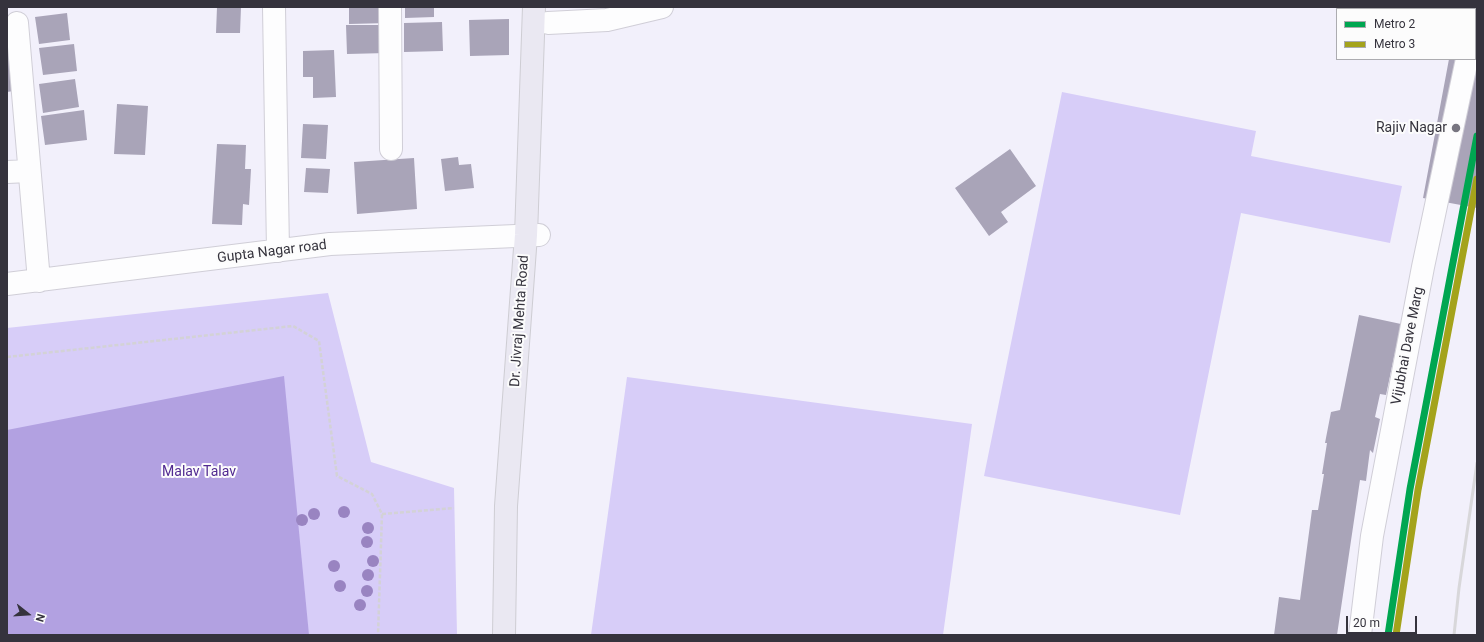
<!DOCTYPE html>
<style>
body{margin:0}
#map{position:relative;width:1484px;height:642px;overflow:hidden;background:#f2f0fb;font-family:Roboto,sans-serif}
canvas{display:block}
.frame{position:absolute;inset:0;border:8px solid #35333d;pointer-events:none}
.legend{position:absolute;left:1336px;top:8px;width:140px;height:52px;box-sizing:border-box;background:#fcfcfc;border:1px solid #acacb0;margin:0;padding:5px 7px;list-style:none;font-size:12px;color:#35333d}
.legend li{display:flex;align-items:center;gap:8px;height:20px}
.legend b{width:20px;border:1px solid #acacb0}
.north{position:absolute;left:8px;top:594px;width:40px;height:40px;-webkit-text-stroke:3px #fcfcfc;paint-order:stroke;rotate:107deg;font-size:11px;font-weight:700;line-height:16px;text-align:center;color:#35333d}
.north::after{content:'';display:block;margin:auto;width:14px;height:18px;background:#35333d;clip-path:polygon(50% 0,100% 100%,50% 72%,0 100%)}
.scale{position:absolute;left:1346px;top:616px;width:71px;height:18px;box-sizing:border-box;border:2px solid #35333d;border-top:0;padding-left:5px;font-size:12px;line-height:14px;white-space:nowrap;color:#35333d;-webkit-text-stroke:3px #fcfcfc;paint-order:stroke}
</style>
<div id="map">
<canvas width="1484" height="642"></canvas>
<div class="frame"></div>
<ul class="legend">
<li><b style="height:5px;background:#00a651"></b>Metro 2</li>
<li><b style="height:5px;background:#a4a31b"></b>Metro 3</li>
</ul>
<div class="north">N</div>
<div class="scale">20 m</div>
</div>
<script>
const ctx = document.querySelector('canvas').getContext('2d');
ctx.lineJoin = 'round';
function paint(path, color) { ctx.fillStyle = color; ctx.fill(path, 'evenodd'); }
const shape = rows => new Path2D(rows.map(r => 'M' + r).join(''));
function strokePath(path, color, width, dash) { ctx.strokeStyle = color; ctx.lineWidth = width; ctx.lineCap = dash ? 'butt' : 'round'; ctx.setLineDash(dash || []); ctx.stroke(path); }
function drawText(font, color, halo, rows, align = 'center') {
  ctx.font = font + ' Roboto,sans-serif'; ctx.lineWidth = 4; ctx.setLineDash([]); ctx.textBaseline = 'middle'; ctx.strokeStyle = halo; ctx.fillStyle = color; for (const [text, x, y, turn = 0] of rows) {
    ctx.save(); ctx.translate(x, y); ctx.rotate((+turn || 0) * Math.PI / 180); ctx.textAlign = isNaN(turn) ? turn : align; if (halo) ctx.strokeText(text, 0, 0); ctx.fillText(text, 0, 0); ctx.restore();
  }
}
paint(shape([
 [1062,92,1256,131,1251,156,1402,186,1390,243,1241,213,1180,515,984,476],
 [328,293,371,462,454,488,457,635,7,635,7,328],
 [627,377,972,424,943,635,591,635]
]), '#d7cdf8');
paint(shape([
 [284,376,309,635,7,635,7,430]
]), '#b2a1e1');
paint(shape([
 [217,7,241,7,240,33,216,33],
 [349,7,388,7,388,23,349,24],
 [405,7,434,7,434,17,405,18],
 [1459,7,1477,7,1477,208,1423,198,1449,59,1475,59,1475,9,1459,9],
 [67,13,70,40,39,44,35,17],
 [509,19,509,55,470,56,469,20],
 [442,22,443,51,404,52,404,23],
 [346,25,386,25,387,53,347,54],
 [74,44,77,71,43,75,39,48],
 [334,50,336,97,313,98,313,77,303,77,303,51],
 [16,57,20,90,7,92,7,58],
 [75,79,79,107,43,113,39,84],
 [117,104,148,106,145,155,114,154],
 [84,110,87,140,45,145,41,116],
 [303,124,328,125,326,159,301,158],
 [217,144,246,145,245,169,251,169,249,205,243,204,242,225,212,224],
 [1010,149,1036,186,1001,212,1008,222,989,236,955,188],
 [458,157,459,165,471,164,474,188,445,191,441,159],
 [414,158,417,209,357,214,354,162],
 [306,168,330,169,328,193,304,192],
 [1359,315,1401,324,1386,395,1380,394,1375,417,1380,419,1373,453,1370,450,1366,481,1360,480,1337,635,1274,635,1279,597,1300,600,1312,510,1318,510,1324,474,1322,474,1327,443,1325,443,1331,412,1340,410]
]), '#a9a4b8');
const minor = shape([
 [274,7,278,251],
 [390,7,391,149],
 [1475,21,1477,11],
 [17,23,39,281],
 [548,23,607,20,662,7],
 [7,172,29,171],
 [7,284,330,244,539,235],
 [1360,635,1372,536,1423,267,1467,59]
]);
const major = shape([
 [504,635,506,506,526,235,534,7]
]);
strokePath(minor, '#d0ced7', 24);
strokePath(major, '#cecdd3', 24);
strokePath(shape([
 [7,357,293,326,319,341,337,476,372,494,382,514,378,635],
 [382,514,454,508]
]), '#d3d2d6', 2.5, [4, 2]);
strokePath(minor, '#fdfdfe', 22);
strokePath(major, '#eae8f2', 22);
strokePath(shape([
 [1454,635,1459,588,1477,463]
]), '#d8d7da', 3);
strokePath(shape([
 [1388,635,1410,489,1477,136]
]), '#00a651', 7);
strokePath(shape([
 [1396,635,1418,490,1477,179]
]), '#a4a31b', 7);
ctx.fillStyle = '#9984c1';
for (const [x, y] of [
 [344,512],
 [314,514],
 [302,520],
 [368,528],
 [367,542],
 [373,561],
 [334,566],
 [368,575],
 [340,586],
 [367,591],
 [360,605]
]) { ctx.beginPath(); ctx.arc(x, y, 6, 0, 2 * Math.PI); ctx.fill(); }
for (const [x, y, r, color] of [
 [1456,128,5,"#777580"]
]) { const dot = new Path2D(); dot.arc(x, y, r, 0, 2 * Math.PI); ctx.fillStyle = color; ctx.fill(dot); strokePath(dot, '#fcfcfc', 1.5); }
drawText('14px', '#35333d', '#fcfcfc', [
 ["Rajiv Nagar",1447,128]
], 'right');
drawText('14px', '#35333d', '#fcfcfc', [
 ["Gupta Nagar road",272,252,-7],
 ["Dr. Jivraj Mehta Road",520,321,-86],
 ["Vijubhai Dave Marg",1408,346,-79]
]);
drawText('14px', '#512b91', '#fcfcfc', [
 ["Malav Talav",199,472]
]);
</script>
